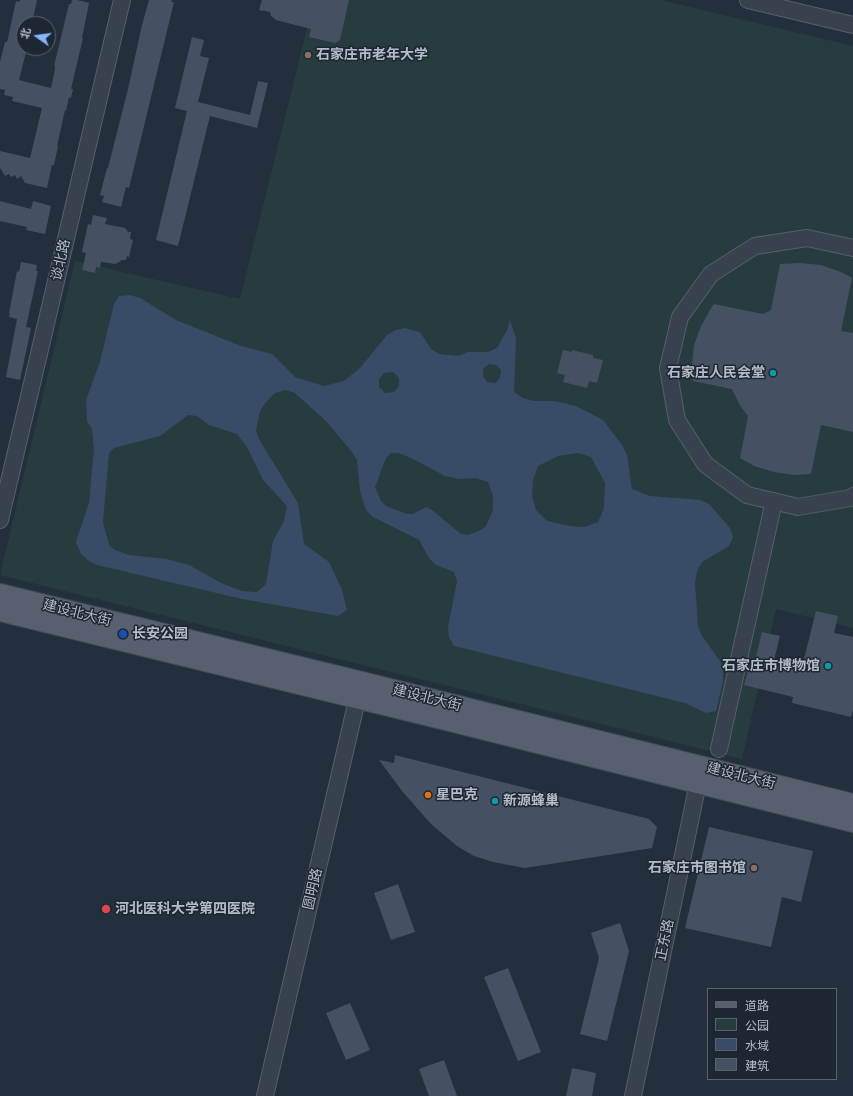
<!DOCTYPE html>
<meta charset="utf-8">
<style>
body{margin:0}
#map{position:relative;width:853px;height:1096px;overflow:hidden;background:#242f3e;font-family:Cabin,"Noto Sans SC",sans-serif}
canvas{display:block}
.legend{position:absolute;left:707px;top:988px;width:130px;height:92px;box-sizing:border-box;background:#1d2633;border:1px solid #59626f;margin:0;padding:5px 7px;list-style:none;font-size:12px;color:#b4bcc9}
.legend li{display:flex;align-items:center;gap:8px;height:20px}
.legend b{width:20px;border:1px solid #59626f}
.north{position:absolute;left:16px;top:16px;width:40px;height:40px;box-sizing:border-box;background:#1d2633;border:1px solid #59626f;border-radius:50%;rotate:284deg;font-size:11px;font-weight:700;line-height:16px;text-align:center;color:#b4bcc9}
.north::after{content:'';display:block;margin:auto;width:14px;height:18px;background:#8ab4f8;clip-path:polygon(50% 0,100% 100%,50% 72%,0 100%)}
</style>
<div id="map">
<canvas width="853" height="1096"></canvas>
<ul class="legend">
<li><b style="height:5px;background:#56606e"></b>道路</li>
<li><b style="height:11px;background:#263c3f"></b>公园</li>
<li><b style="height:11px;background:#394c67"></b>水域</li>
<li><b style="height:11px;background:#455162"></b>建筑</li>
</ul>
<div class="north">北</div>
</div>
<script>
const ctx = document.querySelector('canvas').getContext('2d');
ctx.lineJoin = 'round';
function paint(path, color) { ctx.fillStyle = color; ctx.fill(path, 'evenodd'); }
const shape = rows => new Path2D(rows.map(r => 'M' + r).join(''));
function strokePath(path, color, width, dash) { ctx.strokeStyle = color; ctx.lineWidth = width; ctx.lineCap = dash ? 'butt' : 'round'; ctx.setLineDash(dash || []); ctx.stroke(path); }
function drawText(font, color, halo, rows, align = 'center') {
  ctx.font = font + ' Cabin,"Noto Sans SC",sans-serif'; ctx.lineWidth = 3; ctx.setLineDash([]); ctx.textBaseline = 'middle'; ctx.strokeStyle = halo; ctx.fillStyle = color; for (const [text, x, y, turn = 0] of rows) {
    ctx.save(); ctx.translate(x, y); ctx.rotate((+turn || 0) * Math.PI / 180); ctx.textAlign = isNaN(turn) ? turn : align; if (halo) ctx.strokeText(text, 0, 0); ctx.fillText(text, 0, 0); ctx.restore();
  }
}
paint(shape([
 [314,0,661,0,853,46,853,628,776,609,742,759,0,575,75,261,240,299]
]), '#263c3f');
paint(shape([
 [130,295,140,298,176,320,241,346,272,354,295,377,324,386,344,381,360,368,387,335,396,330,405,328,420,332,431,349,439,354,459,356,468,352,488,352,497,348,507,330,510,320,516,339,514,392,523,398,534,401,554,401,576,406,603,420,622,445,627,455,632,489,650,496,700,500,709,504,730,528,733,537,729,546,702,562,697,571,695,583,698,626,702,636,720,661,723,671,723,681,716,711,706,713,685,703,454,646,449,637,448,627,457,581,454,572,436,565,429,558,419,540,373,517,366,510,360,491,357,460,352,452,326,421,295,393,286,390,275,393,266,402,260,411,256,431,260,441,298,503,304,544,329,562,342,590,347,610,338,616,242,599,97,565,89,561,81,554,76,542,89,503,94,449,92,429,87,421,86,400,100,362,114,304,119,296],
 [489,364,496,365,501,370,500,378,495,383,487,382,483,376,483,369],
 [393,372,399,378,399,386,394,392,385,393,379,387,379,379,384,373],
 [188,415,197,416,209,425,237,434,247,447,263,480,287,506,284,521,273,541,266,584,257,592,242,591,221,583,189,565,167,559,129,555,115,550,109,545,103,522,109,453,114,448,160,436],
 [391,453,398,453,411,458,445,476,459,479,475,478,488,482,493,496,493,510,486,526,481,530,468,535,461,534,432,510,426,507,413,514,407,514,386,506,381,501,375,487,386,458],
 [578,453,591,457,605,483,604,508,598,522,584,527,570,526,547,521,536,510,532,496,533,480,538,466,558,456]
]), '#394c67');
paint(shape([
 [20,0,37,0,32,24,24,24,24,51,26,52,19,80,51,88,55,69,55,66,54,66,69,4,71,4,72,0,77,0,89,3,82,38,83,38,71,89,73,89,71,98,69,97,66,111,65,110,57,146,58,146,54,165,52,165,47,188,25,183,21,176,17,179,15,175,11,177,9,174,5,176,0,168,0,151,30,158,42,108,12,101,13,97,4,95,5,90,0,89,0,62,5,42,7,42,8,38,16,1,19,2],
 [149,0,172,0,171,2,174,2,129,188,126,187,121,207,102,202,104,196,100,195,107,168,108,168,128,89,142,25],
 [262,0,349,0,340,40,335,43,309,37,311,29,276,20,271,16,270,12,259,10],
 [192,37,204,40,200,56,209,58,198,102,250,115,258,81,268,83,257,128,210,116,178,246,156,240,187,111,175,108],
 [0,201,31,209,33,201,51,206,45,234,26,230,27,227,0,221],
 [93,215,107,218,105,224,125,228,128,232,131,232,130,239,133,240,129,257,127,256,126,260,122,260,119,262,115,264,101,262,100,268,96,267,95,273,82,270,86,253,82,252,88,224,91,225],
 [21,262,37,265,36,271,38,271,26,327,31,328,20,380,6,377,17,319,9,317,10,313,9,313,17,271,19,272],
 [800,263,821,265,841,272,852,278,841,331,853,333,853,432,821,425,811,474,794,475,774,472,754,466,740,458,748,416,739,404,732,389,693,381,692,366,694,345,701,326,711,308,714,304,763,314,771,310,780,264],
 [563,350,572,352,572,350,593,355,593,358,603,360,597,383,589,381,587,388,563,382,565,375,557,373],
 [816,611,838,616,834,633,853,637,853,710,851,717,792,703,793,697,744,685,749,668,753,669,762,632,780,636,773,664,801,671],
 [395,755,649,819,657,827,652,848,525,868,493,862,474,856,457,846,431,824,402,791,379,760,394,763],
 [709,827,813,851,801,902,782,897,771,947,685,928],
 [398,884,415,932,391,940,374,893],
 [620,923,629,951,607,1041,580,1034,599,958,591,933],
 [508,968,541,1052,518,1061,484,977],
 [350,1003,370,1050,346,1060,326,1013],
 [444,1060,457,1096,429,1096,419,1069],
 [572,1068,596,1073,592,1096,566,1096]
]), '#455162');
const minor = shape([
 [748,0,853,25],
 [853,248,807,238,755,246,711,274,680,317,668,368,677,420,705,464,747,495,798,507,850,498,853,496],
 [0,520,122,0],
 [719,749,774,501],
 [265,1096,360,687],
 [633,1096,698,783]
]);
const major = shape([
 [0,594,362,682,853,804],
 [0,611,442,719,853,822]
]);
strokePath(minor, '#565f6c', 18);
strokePath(major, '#414a57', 22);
strokePath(minor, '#38414e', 16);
strokePath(major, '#56606e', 20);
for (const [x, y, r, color] of [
 [308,55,4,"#8d6e63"],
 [773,373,4,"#0f9aa8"],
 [123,634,5,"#1a4fb4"],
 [828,666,4,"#0f9aa8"],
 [428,795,4,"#e8710a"],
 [495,801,4,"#0f9aa8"],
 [754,868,4,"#8d6e63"],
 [106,909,5,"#e0444e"]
]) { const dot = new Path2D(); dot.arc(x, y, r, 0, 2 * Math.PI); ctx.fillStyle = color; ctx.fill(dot); strokePath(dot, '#1d2633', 1.5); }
drawText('bold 14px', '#b4bcc9', '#1d2633', [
 ["石家庄市老年大学",316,55],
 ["石家庄人民会堂",765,373,"right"],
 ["长安公园",132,634],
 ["石家庄市博物馆",820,666,"right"],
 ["星巴克",436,795],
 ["新源蜂巢",503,801],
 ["石家庄市图书馆",746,868,"right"],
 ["河北医科大学第四医院",115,909]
], 'left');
drawText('14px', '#b4bcc9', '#1d2633', [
 ["谈北路",61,260,-77],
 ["建设北大街",77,613,14],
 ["建设北大街",427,698,14],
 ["建设北大街",741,776,14],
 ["圆明路",313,889,-77],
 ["正东路",665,940,-78]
]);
</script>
